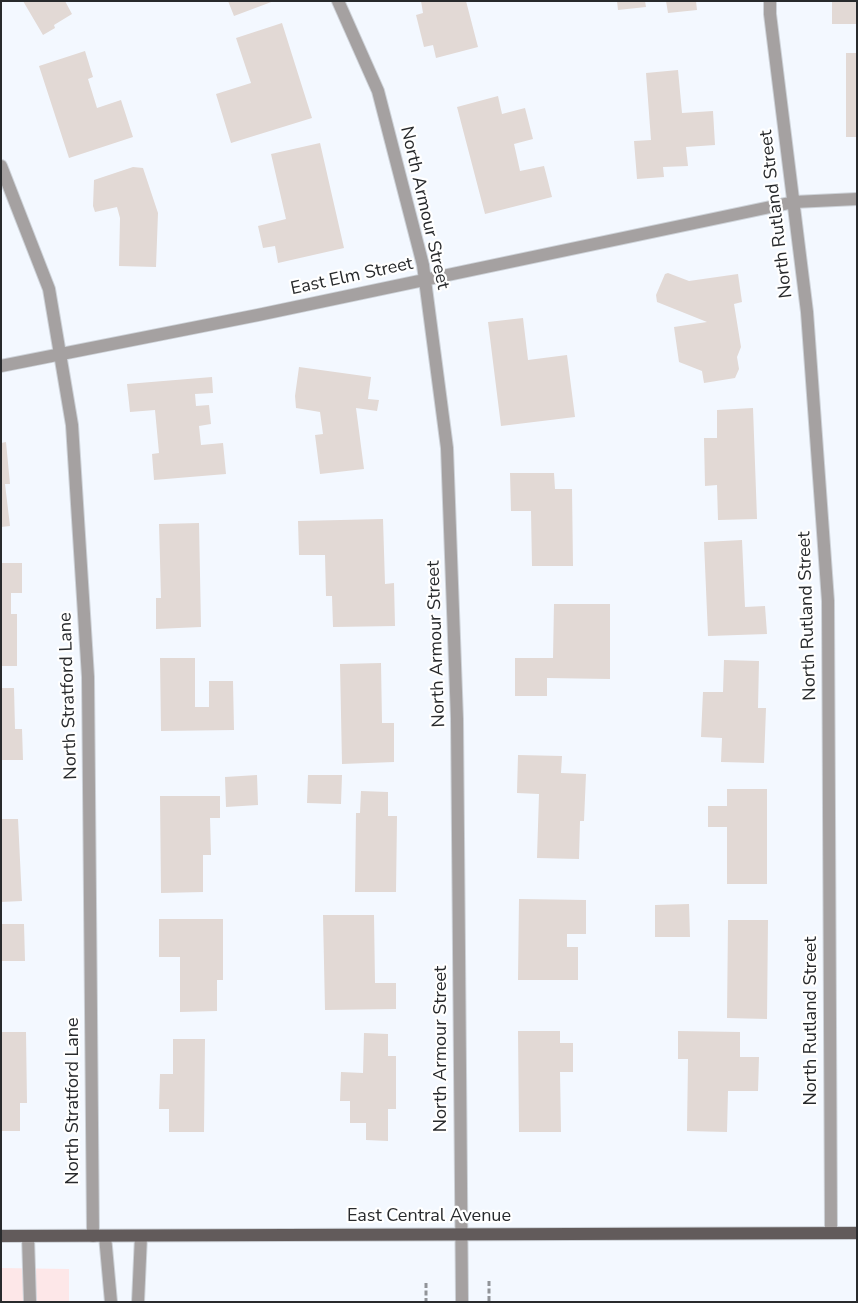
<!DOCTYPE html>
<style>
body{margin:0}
#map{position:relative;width:858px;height:1303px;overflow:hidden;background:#f3f8ff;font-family:"Nunito Sans",sans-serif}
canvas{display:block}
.frame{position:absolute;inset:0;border:2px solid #282a2c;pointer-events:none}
</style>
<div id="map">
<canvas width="858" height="1303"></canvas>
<div class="frame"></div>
</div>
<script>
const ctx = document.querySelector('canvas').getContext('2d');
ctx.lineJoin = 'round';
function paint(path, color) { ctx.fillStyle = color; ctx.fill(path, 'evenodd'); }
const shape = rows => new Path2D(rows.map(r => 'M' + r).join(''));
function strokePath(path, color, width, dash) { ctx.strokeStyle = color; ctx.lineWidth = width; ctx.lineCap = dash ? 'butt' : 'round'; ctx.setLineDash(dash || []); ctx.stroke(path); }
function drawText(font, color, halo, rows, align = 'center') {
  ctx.font = font + ' "Nunito Sans",sans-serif'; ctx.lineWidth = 4.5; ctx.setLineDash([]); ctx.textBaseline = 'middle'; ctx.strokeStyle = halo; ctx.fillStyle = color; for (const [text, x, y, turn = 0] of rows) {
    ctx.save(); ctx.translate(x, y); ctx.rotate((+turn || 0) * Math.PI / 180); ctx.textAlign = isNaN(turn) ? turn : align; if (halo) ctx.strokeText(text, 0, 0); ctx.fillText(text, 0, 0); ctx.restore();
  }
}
paint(shape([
 [1,1268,69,1269,69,1302,1,1302]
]), '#fde7e8');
paint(shape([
 [23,1,65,1,72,14,54,25,55,28,43,35],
 [228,1,274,1,234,16],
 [421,1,466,1,478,47,436,58,433,45,424,47,416,15,423,13],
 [617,1,645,1,646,7,618,10],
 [666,1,696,1,697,10,668,13],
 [832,1,857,1,857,24,832,24],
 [282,23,312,118,231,143,216,94,251,83,236,38],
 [85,51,93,77,88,79,97,108,121,100,133,137,69,158,39,66],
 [846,53,857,53,857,137,846,137],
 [678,70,682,113,713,111,715,145,686,147,688,166,663,167,664,177,637,179,634,141,651,140,646,73],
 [498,96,502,114,525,108,533,139,514,144,520,171,544,166,552,197,485,214,457,107],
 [320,143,344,248,278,263,275,246,263,248,258,226,286,219,271,154],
 [133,167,143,168,158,213,156,267,119,266,120,218,117,207,95,212,93,206,94,180],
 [668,273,689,281,738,274,742,302,734,304,741,347,737,357,739,369,735,378,704,383,702,371,679,362,674,327,707,322,657,302,656,295,665,274],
 [523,318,528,360,567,355,575,417,501,426,488,322],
 [299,367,371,377,368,399,379,400,377,411,356,408,364,469,320,474,315,435,323,434,320,412,296,408,295,396],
 [212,377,213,393,195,394,196,406,209,405,211,424,199,426,201,445,223,443,226,474,154,480,152,454,159,453,155,410,130,412,127,384],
 [753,408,757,519,718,520,717,485,705,486,704,438,717,438,717,410],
 [6,442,10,484,5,484,10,526,1,527,1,443],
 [510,473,554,473,555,489,572,489,573,566,532,566,531,511,511,511],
 [383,519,385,584,394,583,395,626,333,627,332,596,326,596,325,555,299,555,298,521],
 [199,523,201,627,156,629,156,598,161,598,159,524],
 [742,540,745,607,765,606,767,634,708,636,704,542],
 [1,563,22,563,22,593,11,593,11,614,17,614,17,666,1,666],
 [554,604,610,604,610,679,547,678,547,696,515,696,515,658,553,658],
 [160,658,195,658,195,707,209,707,209,681,233,681,234,730,161,731],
 [724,660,759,661,758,708,766,708,764,763,721,762,722,738,701,737,703,692,723,692],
 [381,663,382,723,394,723,394,762,342,764,340,664],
 [1,688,14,688,15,729,22,729,23,760,1,760],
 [518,755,562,756,561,773,586,774,584,821,580,821,579,859,537,858,539,794,517,793],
 [257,775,258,805,226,807,225,777],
 [308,775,342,775,341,804,307,803],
 [727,789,767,789,767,884,727,884,727,827,708,827,708,806,727,806],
 [361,791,388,792,388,816,397,816,396,892,355,892,356,813,360,813],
 [160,796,220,796,220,818,210,818,211,855,203,855,203,892,161,893],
 [1,819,18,819,22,901,1,902],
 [519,899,586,900,586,934,567,934,567,947,578,947,578,980,518,980],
 [689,904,690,937,655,937,655,905],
 [323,915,374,915,375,983,396,983,396,1009,325,1010],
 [159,919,223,919,223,980,217,980,217,1011,180,1012,180,957,159,957],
 [728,920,768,920,767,1019,727,1018],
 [1,924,24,924,25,961,1,961],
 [518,1031,560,1031,560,1043,573,1043,573,1072,560,1072,561,1132,519,1132],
 [678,1031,740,1032,740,1057,759,1057,758,1091,728,1091,727,1132,687,1131,688,1059,678,1059],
 [1,1032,26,1032,27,1103,20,1103,20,1131,1,1131],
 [364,1033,388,1034,388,1056,396,1056,396,1109,388,1109,388,1141,366,1140,366,1123,350,1123,350,1101,340,1101,341,1072,363,1073],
 [173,1039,205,1039,204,1132,169,1132,169,1109,159,1109,160,1074,173,1074]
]), '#e2d9d5');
const minor = shape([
 [338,1,378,91,423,265,447,448,457,719,462,1302],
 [770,1,770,14,807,312,828,601,831,1233],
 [1,166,49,289,72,425,88,677,93,1236],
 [1,366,258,315,794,202,857,199],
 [28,1236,30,1302],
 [105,1236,111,1302],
 [138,1302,141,1236]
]);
const major = shape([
 [1,1236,857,1233]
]);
strokePath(minor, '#ced3d9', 14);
strokePath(major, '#ced3d9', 14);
strokePath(shape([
 [489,1281,489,1302],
 [426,1283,426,1302]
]), '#919499', 3, [5, 2.5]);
strokePath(minor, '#a5a1a1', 12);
strokePath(major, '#625b5b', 12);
drawText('18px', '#282a2c', '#fff', [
 ["North Armour Street",424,208,77],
 ["North Rutland Street",777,214,-97],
 ["East Elm Street",352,277,-12],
 ["North Rutland Street",808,616,-92],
 ["North Armour Street",437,644,-92],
 ["North Stratford Lane",69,696,-92],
 ["North Rutland Street",812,1021,-90],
 ["North Armour Street",442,1049,-90],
 ["North Stratford Lane",74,1101,-90],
 ["East Central Avenue",429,1217]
]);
</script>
